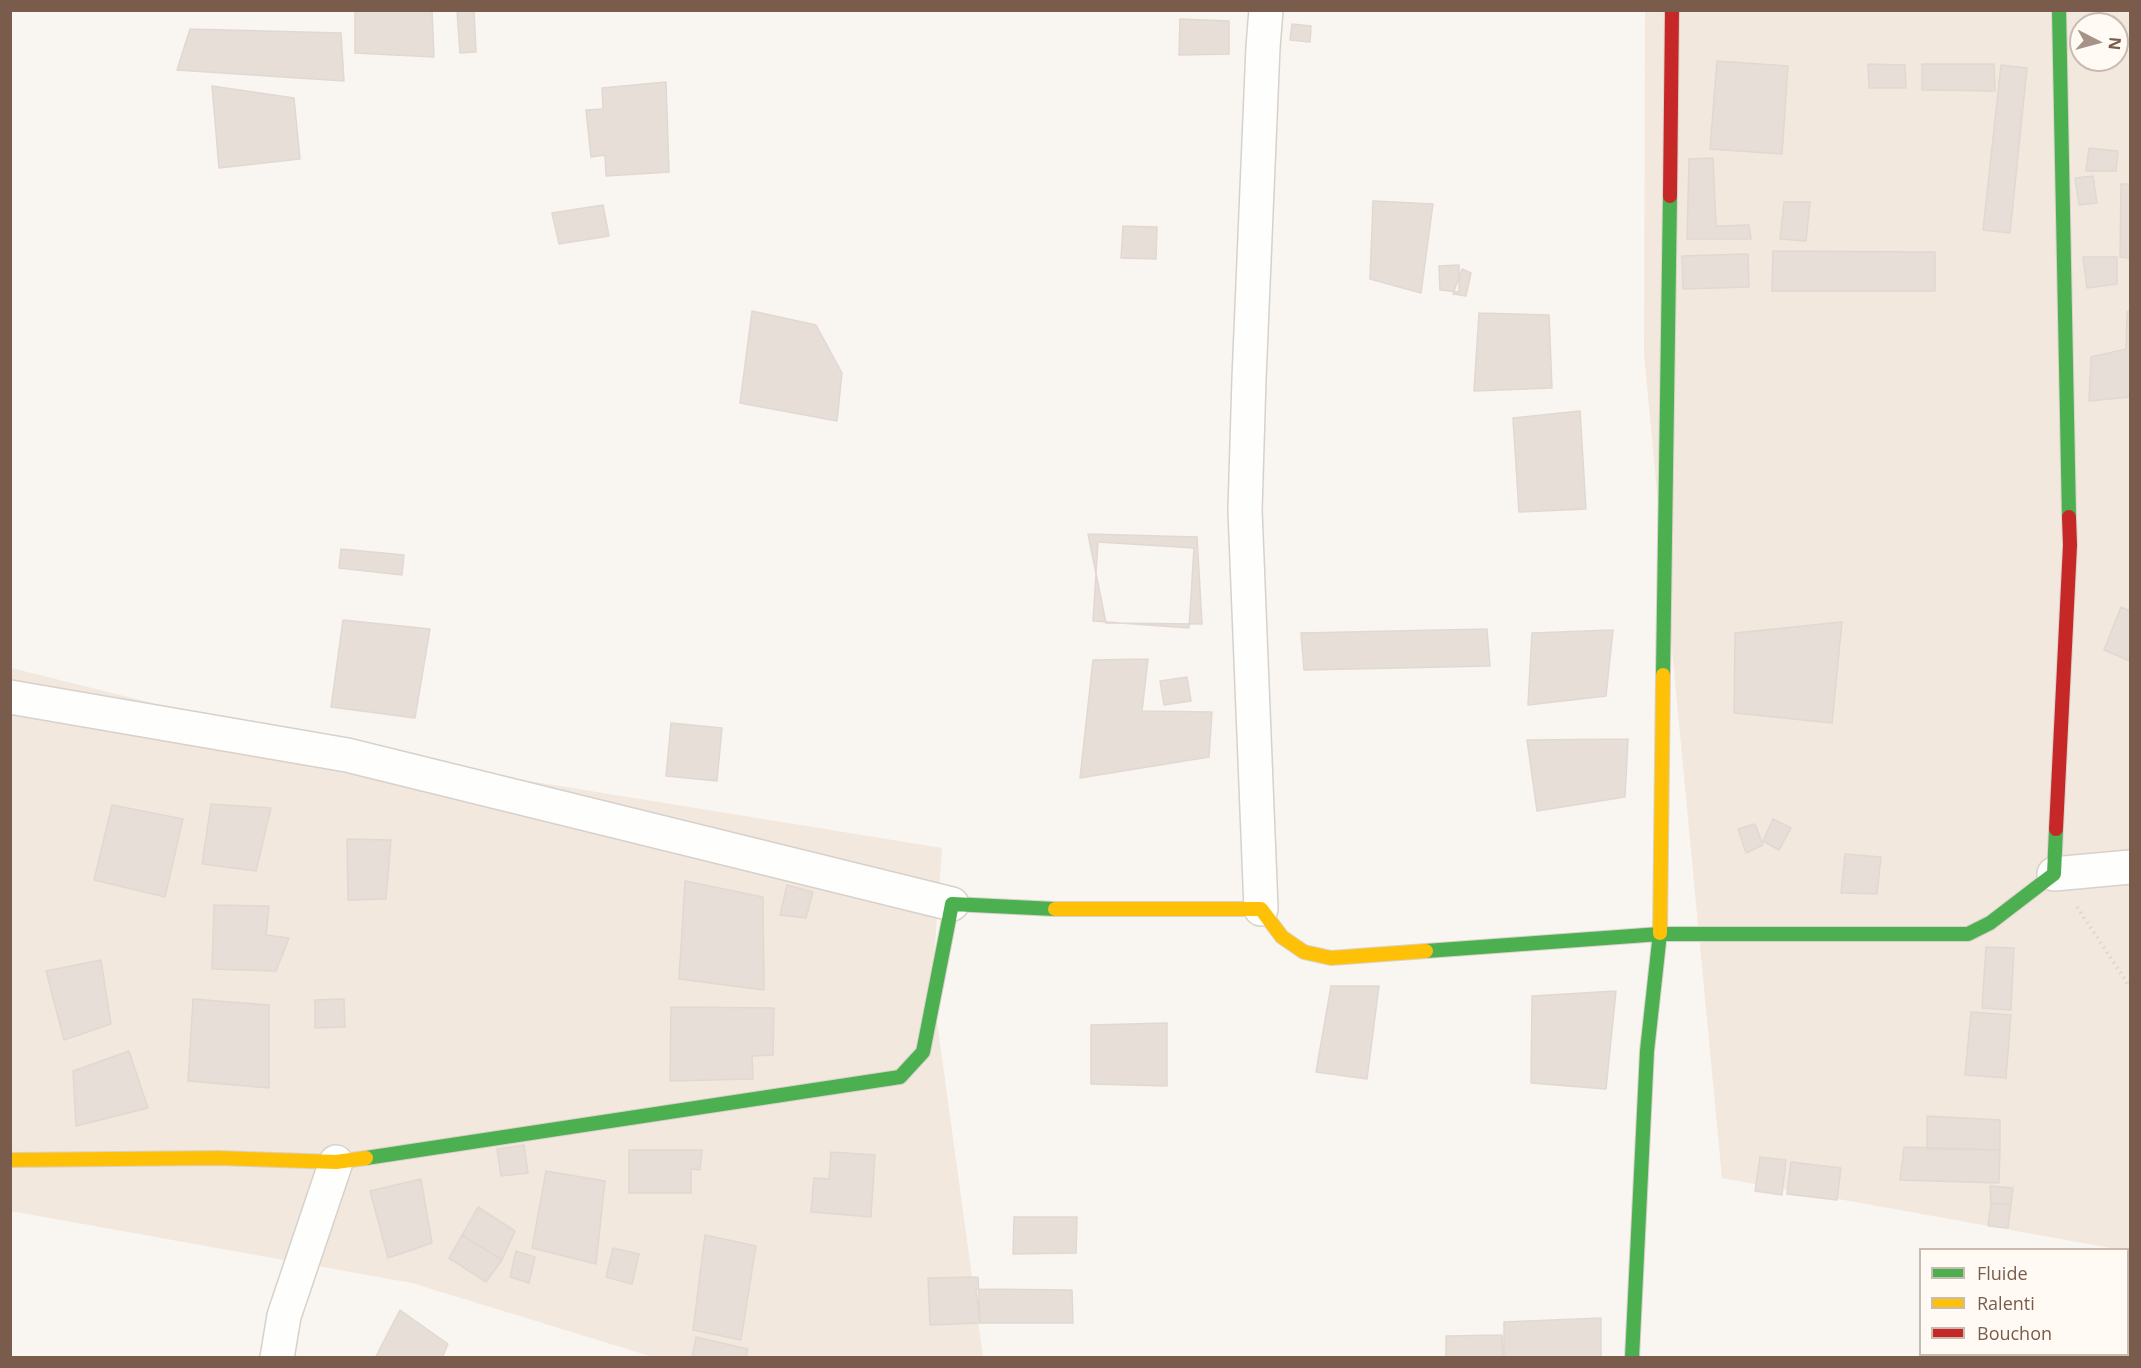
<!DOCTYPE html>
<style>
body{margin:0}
#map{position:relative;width:2141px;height:1368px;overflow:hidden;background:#f9f5f0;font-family:"Open Sans",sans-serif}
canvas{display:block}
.frame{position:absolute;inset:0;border:12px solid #7a5c4d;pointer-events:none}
.legend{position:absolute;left:1919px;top:1248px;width:210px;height:108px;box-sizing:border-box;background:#fffaf3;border:2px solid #cabbb1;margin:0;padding:8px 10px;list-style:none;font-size:18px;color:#7a5c4d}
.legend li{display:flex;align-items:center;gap:12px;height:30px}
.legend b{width:30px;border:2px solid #cabbb1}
.north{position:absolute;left:2069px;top:12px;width:60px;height:60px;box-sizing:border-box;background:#fffaf3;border:2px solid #cabbb1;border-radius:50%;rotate:96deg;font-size:16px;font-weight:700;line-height:24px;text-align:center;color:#7a5c4d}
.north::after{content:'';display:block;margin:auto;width:21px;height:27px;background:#a69286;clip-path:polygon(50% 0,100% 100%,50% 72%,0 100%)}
</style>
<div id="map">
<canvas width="2141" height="1368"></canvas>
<div class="frame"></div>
<ul class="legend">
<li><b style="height:8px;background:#4caf50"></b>Fluide</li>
<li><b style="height:8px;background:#ffc107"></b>Ralenti</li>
<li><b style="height:8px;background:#c62828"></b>Bouchon</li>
</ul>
<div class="north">N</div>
</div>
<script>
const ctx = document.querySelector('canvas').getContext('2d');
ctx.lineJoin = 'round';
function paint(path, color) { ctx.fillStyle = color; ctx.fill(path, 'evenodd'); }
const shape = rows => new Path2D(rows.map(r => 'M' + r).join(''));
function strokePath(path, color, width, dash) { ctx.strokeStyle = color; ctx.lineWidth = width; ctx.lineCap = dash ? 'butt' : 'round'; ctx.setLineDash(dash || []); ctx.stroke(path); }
paint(shape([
 [1645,11,2130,11,2130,1252,2128,1252,2128,1250,2116,1249,1722,1178,1644,354],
 [2081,24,2117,24,2117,60,2081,60],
 [11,668,350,752,942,848,932,985,983,1357,653,1357,412,1283,11,1211]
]), '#f2e8de');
const building = shape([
 [355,10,432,10,434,57,355,53,355,10],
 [457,10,474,10,476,52,460,53,457,10],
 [1180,19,1229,21,1229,54,1179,55,1180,19],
 [1292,24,1311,26,1310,42,1290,40,1292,24],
 [190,29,341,33,344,81,177,70,190,29],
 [1717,61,1788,66,1782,154,1710,149,1717,61],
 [1868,64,1905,65,1906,88,1869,88,1868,64],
 [1922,64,1994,64,1995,91,1922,90,1922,64],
 [2001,65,2027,68,2010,233,1983,230,2001,65],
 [666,82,669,172,606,176,605,155,591,157,586,110,603,109,602,88,666,82],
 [212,86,294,98,300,159,219,168,212,86],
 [2089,148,2118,151,2116,171,2086,171,2089,148],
 [1713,158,1716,226,1749,225,1751,239,1687,239,1689,159,1713,158],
 [2093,176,2097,203,2079,205,2075,178,2093,176],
 [2121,184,2130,184,2130,258,2120,257,2121,184],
 [1373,201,1433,204,1421,293,1370,279,1373,201],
 [1784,202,1810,202,1806,241,1780,239,1784,202],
 [603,205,609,236,559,244,552,213,603,205],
 [1123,226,1157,227,1156,259,1121,258,1123,226],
 [1773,251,1935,252,1935,291,1772,291,1773,251],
 [1748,254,1749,287,1683,289,1682,256,1748,254],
 [2083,257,2117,257,2117,284,2087,288,2083,257],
 [1459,265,1459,292,1440,290,1439,266,1459,265],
 [1462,269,1471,273,1466,296,1453,294,1462,269],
 [752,311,816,325,842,373,837,421,740,403,752,311],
 [2130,311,2130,397,2089,401,2091,357,2126,349,2127,312,2130,311],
 [1479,313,1549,315,1552,388,1474,391,1479,313],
 [1580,411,1586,509,1519,512,1513,418,1580,411],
 [1088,534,1197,537,1202,624,1106,623,1088,534],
 [1098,542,1194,548,1189,628,1093,621,1098,542],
 [341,549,404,555,402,575,339,568,341,549],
 [2121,607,2130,611,2130,661,2104,650,2121,607],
 [343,620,430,629,415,718,331,707,343,620],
 [1842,622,1832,723,1734,713,1735,633,1842,622],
 [1487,629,1490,666,1304,670,1301,633,1487,629],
 [1613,630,1606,696,1528,705,1532,633,1613,630],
 [1148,659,1142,711,1212,712,1209,757,1080,778,1093,660,1148,659],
 [1187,677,1191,701,1164,705,1160,681,1187,677],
 [671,723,722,728,717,781,666,776,671,723],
 [1628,739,1625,797,1537,811,1527,740,1628,739],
 [211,804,271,808,256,871,202,864,211,804],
 [112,805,183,819,165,897,94,880,112,805],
 [1773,819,1791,828,1779,850,1763,841,1773,819],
 [1755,824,1763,845,1746,853,1738,829,1755,824],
 [347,839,391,840,386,899,348,900,347,839],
 [1845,854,1881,857,1877,894,1841,893,1845,854],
 [685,881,763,897,764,990,679,979,685,881],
 [787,885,813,892,806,918,780,915,787,885],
 [214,905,269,906,266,935,289,938,276,971,212,969,214,905],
 [1986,947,2014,948,2011,1010,1982,1008,1986,947],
 [101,960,111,1024,64,1040,46,971,101,960],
 [1331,986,1379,986,1367,1079,1316,1072,1331,986],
 [1616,991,1606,1089,1531,1083,1532,996,1616,991],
 [193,999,269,1005,269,1088,188,1081,193,999],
 [344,999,345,1027,315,1028,315,1000,344,999],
 [671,1007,774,1008,773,1055,752,1056,753,1079,670,1081,671,1007],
 [1971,1012,2011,1015,2006,1078,1965,1075,1971,1012],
 [1167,1023,1167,1086,1091,1084,1091,1025,1167,1023],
 [129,1051,148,1108,76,1126,73,1071,129,1051],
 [1927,1116,2000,1120,2000,1150,1927,1149,1927,1116],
 [524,1145,528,1173,501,1176,497,1149,524,1145],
 [1904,1147,2000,1150,1999,1183,1900,1180,1904,1147],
 [629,1150,702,1150,700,1170,691,1169,691,1193,629,1193,629,1150],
 [831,1152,875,1155,871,1217,811,1212,814,1178,829,1179,831,1152],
 [1760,1157,1786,1160,1782,1195,1755,1191,1760,1157],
 [1791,1162,1841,1168,1837,1200,1787,1194,1791,1162],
 [546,1171,605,1181,596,1264,532,1248,546,1171],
 [421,1179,432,1243,388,1258,370,1191,421,1179],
 [1990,1186,2013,1188,2011,1205,1991,1203,1990,1186],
 [1991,1203,2011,1205,2008,1228,1988,1226,1991,1203],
 [478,1207,515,1231,502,1260,462,1235,478,1207],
 [1014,1217,1077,1217,1076,1253,1013,1254,1014,1217],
 [462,1235,502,1260,486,1282,449,1258,462,1235],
 [705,1235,756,1246,741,1340,693,1330,705,1235],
 [613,1248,639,1254,632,1284,606,1277,613,1248],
 [516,1251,535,1257,529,1283,510,1277,516,1251],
 [978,1277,980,1323,930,1325,928,1278,978,1277],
 [976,1289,1072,1290,1073,1323,980,1323,976,1289],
 [400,1310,448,1344,442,1358,375,1358,400,1310],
 [1601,1318,1601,1358,1504,1358,1504,1322,1601,1318],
 [1502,1335,1503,1358,1446,1358,1446,1336,1502,1335],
 [696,1337,748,1349,746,1358,692,1358,696,1337]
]);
paint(building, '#e6ded7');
strokePath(building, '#e2d8d2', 1.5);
const street = shape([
 [10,697,347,755,952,904],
 [2054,874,2130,867],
 [1261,909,1245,510,1249,379,1263,47,1266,10],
 [277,1358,284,1316,336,1162]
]);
const fast = shape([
 [2059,10,2069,517],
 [1663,675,1670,196],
 [1426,951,1660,934,1968,934,1990,923,2054,874,2056,829],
 [366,1158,900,1077,923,1052,952,904,1055,909],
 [1632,1358,1647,1051,1660,933]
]);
const slow = shape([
 [1055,909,1261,909,1282,937,1304,952,1331,958,1426,951],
 [1660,933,1663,675],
 [10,1160,218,1158,336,1162,366,1158]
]);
const jam = shape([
 [1670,196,1672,10],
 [2056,829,2070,545,2069,517]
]);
strokePath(street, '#d7d1cb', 36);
strokePath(fast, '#d9d2cb', 16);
strokePath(slow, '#d9d2cb', 16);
strokePath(jam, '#d9d2cb', 16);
strokePath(shape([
 [2077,907,2130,987]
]), '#dcd5d0', 4, [1.5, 4.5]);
strokePath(street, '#fefefd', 33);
strokePath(fast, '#4caf50', 14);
strokePath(slow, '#ffc107', 14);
strokePath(jam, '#c62828', 14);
</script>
